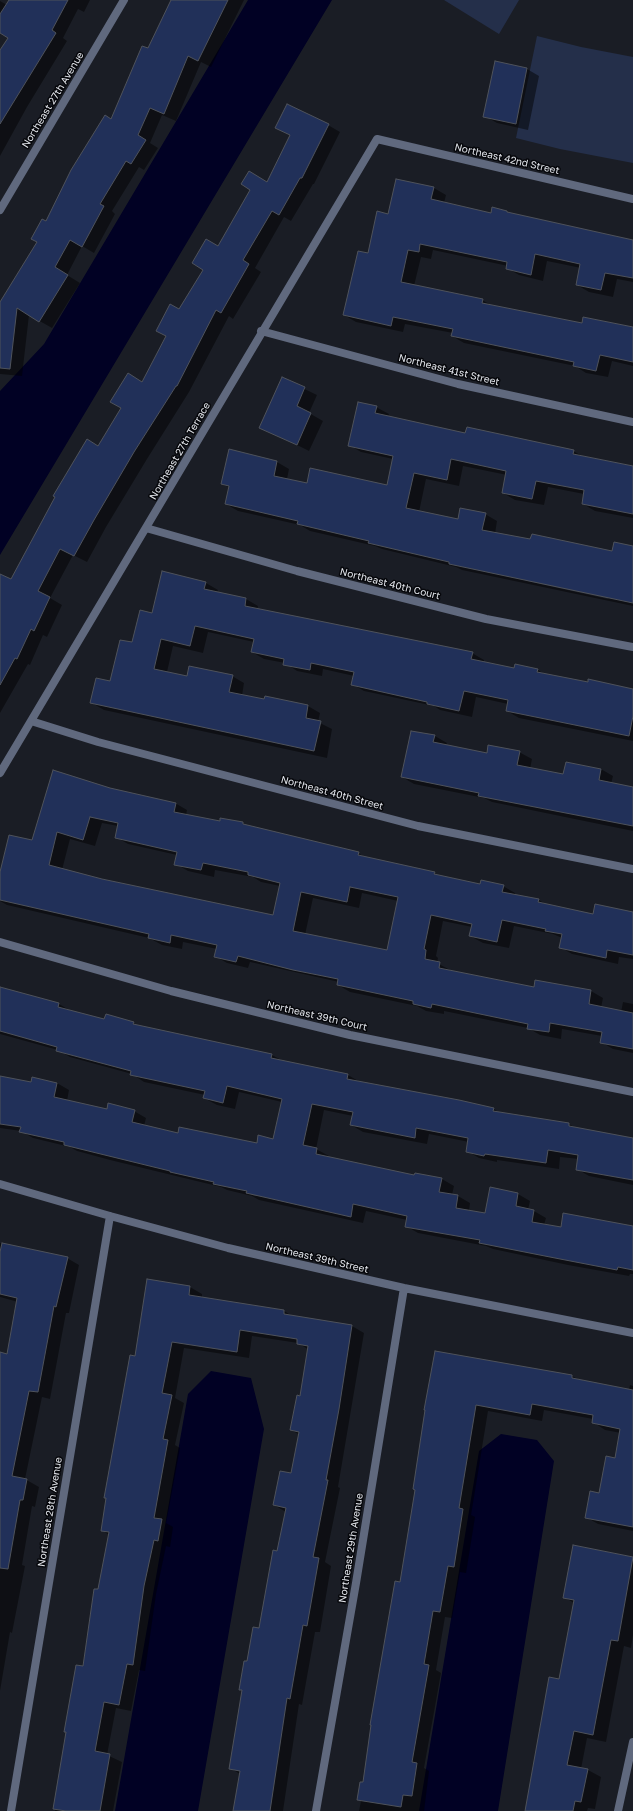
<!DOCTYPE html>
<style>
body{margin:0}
canvas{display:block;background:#1a1d25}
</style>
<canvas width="633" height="1811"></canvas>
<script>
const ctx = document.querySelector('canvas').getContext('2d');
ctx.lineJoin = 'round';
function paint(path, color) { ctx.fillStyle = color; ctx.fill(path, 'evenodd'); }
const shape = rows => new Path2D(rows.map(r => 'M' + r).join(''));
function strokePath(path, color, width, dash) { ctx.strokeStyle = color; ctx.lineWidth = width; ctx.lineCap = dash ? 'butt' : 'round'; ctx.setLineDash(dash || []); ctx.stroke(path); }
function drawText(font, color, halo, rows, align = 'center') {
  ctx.font = font + ' "Golos Text",sans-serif'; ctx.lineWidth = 3; ctx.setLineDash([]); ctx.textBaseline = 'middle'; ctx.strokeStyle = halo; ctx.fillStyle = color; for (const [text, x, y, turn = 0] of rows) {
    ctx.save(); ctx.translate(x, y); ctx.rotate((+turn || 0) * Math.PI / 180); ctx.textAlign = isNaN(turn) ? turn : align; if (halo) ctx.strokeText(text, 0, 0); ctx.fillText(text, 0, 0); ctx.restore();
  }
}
paint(shape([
 [444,0,519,0,499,34],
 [537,36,581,47,633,57,633,163,560,149,516,138]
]), '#242f4a');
paint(shape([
 [248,0,332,0,0,555,0,391,44,344],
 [211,1371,251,1378,264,1429,198,1811,115,1811,188,1394],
 [501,1434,537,1440,554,1461,498,1811,419,1811,479,1451]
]), '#010124');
paint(shape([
 [19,0,90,0,84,12,78,9,63,38,67,41,27,107,0,156,0,52,9,38,0,32,0,1,14,9],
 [173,0,244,0,211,67,201,62,176,121,162,115,150,143,158,148,144,170,139,167,112,211,115,214,94,253,82,246,67,275,80,283,52,328,29,315,22,376,0,374,0,301,2,301,38,242,46,222,112,120],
 [527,69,539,76,528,130,497,123,485,116],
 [328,125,340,132,314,184,313,184,291,221,284,217,255,268,261,272,233,319,229,316,189,392,147,459,106,527,87,562,73,555,50,598,62,605,47,637,43,635,30,665,28,664,0,713,0,585,12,581,98,447,143,383,180,311,218,247,268,183],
 [434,188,446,195,444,203,492,214,507,212,512,214,633,240,633,282,617,279,613,297,589,292,577,285,581,268,547,261,543,281,519,275,507,268,508,266,433,250,431,259,421,257,414,286,482,300,493,306,582,324,633,328,633,366,612,361,608,377,586,373,575,366,464,343,452,336,453,333,405,324,403,332,356,322,344,315,369,254,389,215],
 [282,378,317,395,309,413,323,421,309,451,261,427],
 [376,407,389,414,388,417,466,435,573,451,586,458,633,468,633,518,595,511,583,504,584,494,548,487,544,505,515,500,503,493,507,475,463,466,459,486,426,479,419,512,458,521,485,514,497,521,495,534,531,540,613,552,633,547,633,606,462,570,456,567,382,549,375,546,310,531,300,525,238,511,226,504,230,488,222,484,230,450,277,462,289,469,287,479,307,484,388,486,393,459,361,452,349,445],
 [524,579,609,597,608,599,527,581],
 [206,583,218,590,217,593,246,599,258,606,257,610,472,653,484,660,484,663,515,669,538,670,546,675,633,689,633,741,519,718,507,711,508,704,476,697,472,717,440,710,434,706,364,691,352,684,354,676,323,669,322,676,297,671,285,663,264,659,252,652,254,642,208,632,203,653,173,646,167,672,187,677,232,676,244,683,242,696,265,700,265,697,308,706,320,713,318,722,332,729,327,758,104,710,92,703,111,683,133,644,153,614],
 [435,736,447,743,446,746,488,754,519,752,532,759,530,769,564,775,601,769,613,776,611,784,633,788,633,831,492,802,484,798,414,784,402,777],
 [99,786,175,803,187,810,186,815,221,822,221,819,243,823,249,827,358,853,368,859,434,873,440,876,481,885,503,886,515,893,515,895,539,900,547,905,594,915,633,913,633,959,619,957,618,964,572,954,560,947,562,938,553,934,514,926,509,948,483,943,470,936,472,927,443,921,436,956,438,958,437,963,452,971,535,988,536,982,591,991,603,998,601,1008,621,1012,623,1002,633,1004,633,1053,613,1049,601,1042,602,1036,562,1029,561,1039,540,1035,528,1028,444,1011,444,1014,426,1011,417,1006,350,992,338,985,339,982,250,962,248,968,227,963,215,956,217,949,183,942,182,949,162,945,149,938,7,905,0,901,0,876,33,842],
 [102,823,118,826,116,837,128,844,177,855,176,864,188,871,214,877,215,870,253,877,261,882,280,886,273,916,62,870,70,839,95,846],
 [362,893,398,901,388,951,305,935,313,898,359,908],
 [1,988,59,1004,71,1011,105,1021,133,1023,139,1026,272,1055,283,1061,348,1075,360,1082,459,1101,494,1109,501,1114,569,1124,576,1128,633,1139,633,1185,589,1176,577,1169,579,1159,560,1157,559,1169,497,1160,497,1162,479,1158,467,1151,469,1142,429,1134,427,1144,363,1132,351,1125,353,1116,324,1110,316,1149,329,1156,329,1158,415,1176,442,1179,454,1186,452,1195,458,1196,470,1203,469,1211,486,1214,491,1189,518,1194,530,1201,528,1210,534,1211,546,1218,544,1225,561,1228,633,1227,633,1274,630,1274,629,1276,568,1265,493,1249,486,1246,418,1233,406,1226,407,1220,366,1211,363,1223,259,1200,252,1196,227,1190,221,1187,110,1160,77,1151,70,1147,33,1138,21,1131,0,1128,0,1077,32,1083,33,1078,57,1083,69,1090,67,1101,107,1110,134,1111,146,1118,144,1126,179,1134,257,1145,274,1140,282,1102,239,1092,235,1109,217,1105,204,1098,205,1095,144,1082,132,1074,70,1057,58,1050,0,1034],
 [250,1192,251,1192,259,1196,254,1196],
 [0,1243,67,1258,79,1265,69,1313,66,1313,50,1399,42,1397,25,1479,39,1487,35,1507,32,1506,22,1565,25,1566,12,1633,10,1632,0,1691,0,1353,8,1355,18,1302,0,1297],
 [148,1280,190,1287,202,1294,202,1298,284,1311,294,1317,352,1326,364,1333,338,1487,340,1488,325,1562,331,1566,320,1632,315,1632,302,1705,299,1704,283,1811,234,1811,240,1774,230,1768,243,1691,240,1689,248,1662,260,1630,286,1512,274,1505,292,1474,300,1435,291,1430,301,1397,309,1350,298,1343,252,1336,249,1358,184,1348,175,1398,184,1403,175,1445,180,1448,166,1523,173,1527,170,1547,166,1546,156,1594,145,1671,139,1670,131,1711,116,1708,107,1755,122,1762,113,1811,55,1811,67,1733,65,1731,84,1667,109,1535,102,1530,136,1357],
 [572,1376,580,1380,629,1390,630,1385,633,1386,633,1531,598,1524,586,1517,600,1495,615,1459,621,1433,605,1430,593,1422,593,1419,544,1410,542,1421,488,1411,471,1515,475,1517,466,1573,460,1572,452,1618,445,1617,436,1670,441,1673,424,1768,429,1771,424,1811,359,1811,361,1801,358,1800,364,1783,401,1583,416,1490,426,1410],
 [574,1546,633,1557,633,1635,631,1648,624,1646,606,1742,587,1738,581,1769,588,1770,601,1777,595,1809,588,1808,587,1811,526,1811,560,1680,574,1603,564,1597]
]), '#0007');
const building = shape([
 [9,0,68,0,52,30,56,33,0,124,0,50,8,38,0,33,0,14,9,0],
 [171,0,228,0,198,61,188,56,164,114,150,108,138,135,146,140,131,164,126,161,100,204,104,206,82,247,70,240,55,267,68,275,39,322,17,308,10,369,0,368,0,302,37,242,31,239,42,219,46,221,71,170,105,115,111,119,142,46,148,48,171,0],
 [495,61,527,68,516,124,483,117,495,61],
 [287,104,329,124,302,178,300,178,279,215,272,211,243,260,249,264,221,313,216,310,177,386,176,386,134,452,94,520,74,556,60,549,38,591,50,597,34,631,31,629,17,659,15,658,0,685,0,574,11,579,55,497,53,496,87,439,98,446,121,408,110,402,128,373,142,382,166,336,156,331,170,304,179,309,203,270,192,263,206,239,218,246,250,190,241,184,249,171,267,182,290,135,275,128,287,104],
 [396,179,434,187,431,199,491,213,492,207,507,211,507,212,633,240,633,278,605,273,601,290,576,285,580,264,535,254,531,275,506,269,507,262,420,244,419,252,408,250,401,282,483,299,482,303,582,323,583,317,633,327,633,362,600,355,596,371,573,366,574,362,451,336,453,329,393,317,391,326,343,315,358,251,368,253,377,211,388,214,396,179],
 [282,377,305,387,297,406,311,413,297,445,259,428,282,377],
 [358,402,377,406,375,413,465,433,467,427,574,450,573,454,633,466,633,514,582,504,584,490,536,481,532,499,502,493,506,471,451,459,447,480,414,473,406,508,458,519,460,508,486,513,482,530,530,539,532,534,612,551,614,542,633,546,633,603,449,564,449,562,368,543,369,541,297,524,298,521,225,504,229,486,221,484,229,449,277,461,274,476,307,483,310,468,387,485,393,456,348,446,358,402],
 [162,571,206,582,204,589,246,598,245,606,473,652,471,659,514,668,515,664,538,669,537,672,588,682,588,679,633,689,633,716,629,736,506,711,508,700,464,691,459,711,427,704,427,702,351,685,354,672,311,663,310,670,283,665,284,659,251,652,254,639,195,626,190,646,161,639,154,669,187,676,189,666,233,675,229,692,264,699,265,696,308,705,306,718,321,721,314,751,90,703,96,678,110,681,120,640,132,642,140,610,152,613,162,571],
 [411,731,435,735,433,742,487,753,488,745,520,751,517,765,563,774,566,762,601,769,599,780,633,787,633,826,478,796,479,793,401,777,411,731],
 [53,770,110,788,176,803,174,812,220,821,220,818,243,822,243,824,359,852,358,855,435,872,434,874,480,884,481,880,504,885,502,892,539,899,538,902,593,914,595,904,633,912,633,955,607,950,606,958,559,948,562,934,545,931,546,929,502,920,497,942,469,936,472,924,431,915,424,949,426,950,425,959,440,962,439,968,534,987,535,980,591,990,589,1004,633,1013,633,1049,600,1043,602,1032,550,1023,549,1032,527,1029,528,1024,432,1004,431,1008,413,1004,413,1001,337,985,338,979,293,970,238,956,236,962,214,957,217,945,171,935,170,943,148,938,149,934,0,900,0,872,9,835,32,840,53,770],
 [90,817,118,823,115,838,177,852,174,865,201,870,203,863,248,872,248,875,280,883,273,915,102,879,49,865,57,832,83,840,90,817],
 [350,887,398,897,387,950,293,931,301,892,347,902,350,887],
 [0,987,59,1003,58,1007,104,1019,106,1014,134,1022,133,1024,272,1054,271,1058,348,1074,347,1079,459,1100,494,1108,493,1111,569,1123,569,1126,633,1138,633,1180,576,1170,578,1155,548,1150,546,1163,485,1154,484,1156,466,1152,468,1138,416,1128,415,1138,350,1125,353,1112,312,1104,303,1145,317,1148,316,1154,414,1175,415,1173,442,1178,439,1192,458,1195,456,1208,485,1213,490,1187,518,1193,516,1206,534,1210,532,1222,561,1227,563,1213,633,1226,633,1270,618,1267,617,1270,555,1258,479,1243,480,1240,405,1227,407,1216,353,1204,351,1217,246,1193,247,1191,213,1184,214,1182,170,1172,170,1171,64,1145,64,1142,19,1132,21,1127,0,1124,0,1076,31,1082,32,1077,57,1083,54,1097,107,1109,108,1103,135,1110,132,1122,178,1133,179,1127,257,1143,258,1135,273,1139,282,1099,227,1086,223,1103,203,1098,205,1091,130,1075,131,1071,56,1051,57,1047,0,1031,0,987],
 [2,1243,68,1257,56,1307,54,1306,38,1392,29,1391,12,1476,27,1479,23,1500,20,1500,8,1569,0,1568,0,1352,7,1354,17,1298,0,1294,0,1252,2,1243],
 [147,1279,190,1286,189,1295,284,1310,284,1314,352,1325,339,1409,326,1480,328,1480,313,1557,319,1558,307,1626,303,1625,290,1699,287,1698,270,1811,233,1811,240,1771,229,1769,242,1690,239,1690,244,1661,247,1661,253,1627,259,1628,273,1550,277,1551,286,1508,273,1505,280,1471,291,1473,299,1432,290,1430,297,1395,300,1396,308,1346,297,1344,297,1339,240,1330,237,1352,172,1342,162,1393,172,1395,163,1439,168,1440,154,1518,162,1519,158,1541,154,1540,144,1586,133,1665,127,1664,119,1705,104,1702,95,1751,110,1754,100,1811,66,1811,53,1809,66,1732,64,1732,76,1665,83,1666,94,1589,98,1589,109,1532,101,1531,106,1498,104,1498,130,1355,135,1356,147,1279],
 [435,1351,572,1375,572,1378,633,1390,633,1527,585,1518,590,1491,599,1493,606,1456,615,1458,620,1429,592,1423,593,1415,532,1404,530,1415,476,1405,459,1508,463,1509,454,1567,448,1566,440,1612,433,1611,424,1664,429,1665,412,1762,417,1763,412,1796,403,1795,401,1807,357,1800,360,1782,363,1782,371,1725,370,1725,395,1581,400,1582,415,1490,413,1489,425,1410,424,1410,435,1351],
 [573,1545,633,1557,618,1641,611,1640,593,1735,574,1731,567,1765,588,1769,581,1802,575,1801,573,1811,525,1811,549,1677,559,1679,574,1600,563,1598,573,1545]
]);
paint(building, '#213059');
strokePath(building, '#4e525b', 1);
strokePath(shape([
 [0,210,124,0],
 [261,331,458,384,633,422],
 [146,528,297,571,486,619,633,647],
 [31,721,98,742,418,826,633,869],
 [0,773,377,139,633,199],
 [0,942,171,991,350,1035,633,1092],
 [0,1184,110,1216,228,1248,404,1288,633,1333],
 [11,1811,110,1216],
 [316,1811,356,1583,404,1288],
 [618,1811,633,1742]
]), '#60697e', 8);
drawText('10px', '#e3e6ec', '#06070b', [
 ["Northeast 27th Avenue",53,100,-59],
 ["Northeast 42nd Street",507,159,13],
 ["Northeast 41st Street",449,370,14],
 ["Northeast 27th Terrace",180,451,-60],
 ["Northeast 40th Court",390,584,14],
 ["Northeast 40th Street",332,793,15],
 ["Northeast 39th Court",317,1016,13],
 ["Northeast 39th Street",317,1258,13],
 ["Northeast 28th Avenue",50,1512,-81],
 ["Northeast 29th Avenue",351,1548,-81]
]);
</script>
